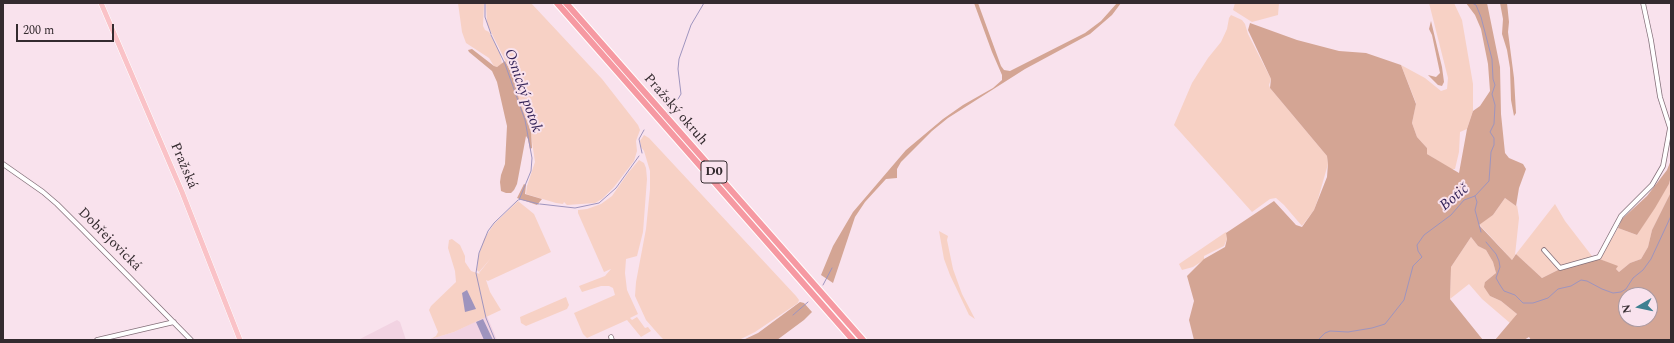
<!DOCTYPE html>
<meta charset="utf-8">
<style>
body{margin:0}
#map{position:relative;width:1674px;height:343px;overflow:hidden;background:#f9e2ed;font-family:Spectral,serif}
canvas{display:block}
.frame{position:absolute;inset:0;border:4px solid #342b2f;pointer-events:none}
.north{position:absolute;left:1618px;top:287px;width:40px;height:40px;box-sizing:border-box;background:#f9e2ed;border:1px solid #aa99a1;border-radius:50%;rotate:261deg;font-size:11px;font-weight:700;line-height:16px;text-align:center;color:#342b2f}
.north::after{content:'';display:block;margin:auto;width:14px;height:18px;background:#3e8091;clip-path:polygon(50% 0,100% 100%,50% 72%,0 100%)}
.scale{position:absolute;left:16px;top:24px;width:98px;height:18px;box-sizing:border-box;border:2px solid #342b2f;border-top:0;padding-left:5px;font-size:12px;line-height:14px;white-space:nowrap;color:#342b2f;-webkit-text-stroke:3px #f9e2ed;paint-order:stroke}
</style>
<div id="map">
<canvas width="1674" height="343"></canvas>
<div class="frame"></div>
<div class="north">N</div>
<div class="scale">200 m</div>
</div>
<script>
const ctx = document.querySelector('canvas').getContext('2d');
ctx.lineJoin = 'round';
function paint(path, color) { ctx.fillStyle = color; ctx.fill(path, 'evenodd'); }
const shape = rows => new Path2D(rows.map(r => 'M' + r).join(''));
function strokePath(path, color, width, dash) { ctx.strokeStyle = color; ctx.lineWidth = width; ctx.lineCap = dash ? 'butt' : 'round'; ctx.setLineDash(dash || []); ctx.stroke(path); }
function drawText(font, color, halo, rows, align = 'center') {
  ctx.font = font + ' Spectral,serif'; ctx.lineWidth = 4; ctx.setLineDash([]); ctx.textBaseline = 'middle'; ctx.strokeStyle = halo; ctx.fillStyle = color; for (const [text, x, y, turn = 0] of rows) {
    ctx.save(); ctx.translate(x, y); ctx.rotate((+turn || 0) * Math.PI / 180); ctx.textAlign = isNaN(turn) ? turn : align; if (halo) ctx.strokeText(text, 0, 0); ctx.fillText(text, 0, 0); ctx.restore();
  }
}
paint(shape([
 [487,316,497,340,427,340,454,332],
 [397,320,400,322,406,340,358,340]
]), '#f2d3e2');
paint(shape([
 [458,3,484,3,483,26,485,30,489,32,500,53,502,64,497,67,494,66,489,58,466,43,462,32],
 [486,3,531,3,602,79,638,125,640,130,636,141,637,151,634,161,614,187,602,199,595,203,567,205,564,202,563,204,556,203,526,194,527,186,535,162,531,135,513,81,513,76,487,24],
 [1235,3,1279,3,1278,15,1252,22,1233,10],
 [1429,3,1454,3,1462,20,1473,84,1473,111,1467,129,1460,132,1459,152,1455,169,1451,169,1427,154,1427,148,1417,137,1412,123,1416,103,1401,65,1425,78,1441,91,1447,89,1448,78],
 [1231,15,1242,20,1245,24,1248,34,1271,79,1269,85,1270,88,1327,156,1328,164,1318,199,1314,210,1302,226,1284,205,1276,198,1270,199,1252,212,1174,125,1192,83,1208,58,1221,42,1227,29,1229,18],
 [644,135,649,138,796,296,799,300,798,303,755,332,739,340,664,340,660,336,646,320,635,296,636,282,646,229,650,189,650,171,644,151,641,147,640,141],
 [639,160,644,163,646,168,647,179,643,232,637,256,626,259,625,273,627,290,638,314,630,318,632,320,637,317,645,328,648,327,651,331,641,337,627,320,587,338,583,334,574,313,615,295,613,288,609,286,601,286,582,292,579,286,605,276,611,269,604,272,578,213,578,210,587,209,601,204,612,196,628,173],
 [1671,176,1671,192,1652,230,1648,247,1641,259,1630,263,1619,272,1616,269,1617,267,1600,259,1618,228,1637,235,1669,184],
 [1505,198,1516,206,1517,205,1519,218,1515,255,1512,260,1479,224,1493,215],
 [518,201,534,214,551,252,488,281,486,280,490,292,501,310,454,332,431,339,436,336,438,332,429,310,431,306,456,282,455,271,448,248,449,240,452,239,460,245,465,256,465,262,471,271,480,274,479,273,491,258,479,272,477,270,478,258,484,239,494,224],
 [1555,204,1565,221,1595,260,1560,269,1542,278,1516,254],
 [939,231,948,236,947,240,953,269,962,294,975,319,969,315,950,275,944,259],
 [1226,232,1227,239,1224,246,1204,256,1204,260,1193,267,1182,270,1179,264],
 [1471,237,1478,246,1486,250,1493,262,1496,273,1485,282,1490,296,1501,301,1517,314,1510,323,1482,299,1469,284,1450,299,1451,267],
 [566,297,569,305,567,309,526,326,521,323,520,317]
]), '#f7d1c5');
paint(shape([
 [974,3,978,3,1001,66,1004,70,1010,71,1085,33,1101,21,1117,3,1121,3,1112,15,1090,34,1025,69,948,118,932,131,901,162,897,169,897,178,886,179,865,202,855,217,833,283,821,275,833,246,853,212,906,150,943,119,963,105,993,88,1002,80,1002,75,992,52],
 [1466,3,1487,3,1500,67,1501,114,1505,153,1509,158,1523,164,1526,169,1519,188,1516,206,1505,198,1493,215,1479,225,1512,260,1516,254,1542,278,1560,269,1597,258,1618,266,1616,269,1619,272,1630,263,1641,259,1648,247,1652,230,1671,192,1671,340,1531,340,1529,337,1524,340,1495,340,1517,314,1501,301,1490,296,1484,287,1485,282,1496,273,1493,262,1486,250,1478,246,1471,237,1451,267,1450,299,1483,340,1194,340,1189,320,1194,301,1187,276,1204,259,1225,247,1227,239,1226,233,1274,201,1296,225,1302,227,1314,210,1327,177,1328,164,1327,156,1270,88,1271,79,1248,30,1250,23,1297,40,1339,51,1366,53,1401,65,1416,104,1412,123,1417,137,1427,148,1427,154,1459,173,1467,129,1473,111,1480,106,1490,91,1488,64,1481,29,1475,15],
 [1626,295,1650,295,1650,319,1626,319],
 [1500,3,1507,3,1509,22,1508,32,1514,78,1516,113,1514,116,1511,100,1510,68,1507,50,1502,34,1503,19],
 [1431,21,1442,67,1444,82,1442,86,1438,85,1428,75,1436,77,1440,73,1432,35,1429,29],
 [472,49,494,66,497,67,505,61,513,76,520,103,531,132,532,148,530,149,528,139,526,136,517,184,514,190,511,193,506,193,501,191,500,182,501,175,505,164,507,126,497,82,492,71,469,52,468,50],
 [1671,160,1671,176,1669,184,1655,208,1637,235,1618,228,1622,219,1647,196,1667,170],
 [524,184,526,185,525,194,542,199,537,205,517,198],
 [800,302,804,303,812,312,804,320,777,340,743,340,758,333]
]), '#d4a594');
paint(shape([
 [467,290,476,309,465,312,462,293],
 [483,319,493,340,484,340,476,322]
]), '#9e94be');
strokePath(shape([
 [485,3,485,17,491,34],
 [491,35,505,64,525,120,532,158,531,171,519,200],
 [669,108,678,99,681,94,678,69,679,59,691,25,704,3],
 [642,153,639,139,644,130],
 [1475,196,1477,202,1475,210,1481,232],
 [519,199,539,204],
 [540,204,575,208,599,203,616,188,639,156],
 [1486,242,1496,254,1499,261,1500,267,1496,278,1500,285,1504,291,1515,295,1523,303,1533,303,1548,298,1558,289,1571,286,1581,280,1587,281,1602,289,1613,293,1621,292,1626,289,1633,278,1643,270,1651,259,1671,216],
 [823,285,832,268],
 [793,315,808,302],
 [495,340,486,318,476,273,479,253,488,231,494,223,518,200],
 [1318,340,1325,333,1330,331,1348,332,1372,328,1385,324,1404,300,1413,266,1422,257,1418,251,1417,245,1424,235,1451,215,1464,200,1475,196,1489,181,1491,152,1494,145,1494,138,1490,132,1494,124,1495,105,1492,94,1495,85,1493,79,1492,59,1481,17,1476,5,1472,3]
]), '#9e94be', 1);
const minor = shape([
 [3,164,43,192,57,204,81,228,191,340],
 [1544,250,1560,268,1599,257,1621,216,1652,185,1663,166,1670,128,1660,97,1651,40,1643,3],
 [611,337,612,340],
 [97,340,174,322]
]);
const major = shape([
 [101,3,182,192,240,340]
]);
const highway = shape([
 [557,3,853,340],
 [566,3,863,340]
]);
strokePath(minor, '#84707a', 5.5);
strokePath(major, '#fff', 6);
strokePath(highway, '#fff', 8);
strokePath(minor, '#fff', 4);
strokePath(major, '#fac2c7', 5);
strokePath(highway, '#f699a2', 6);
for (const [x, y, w] of [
 [714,172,26]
]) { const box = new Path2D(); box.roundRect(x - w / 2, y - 11, w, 22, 3); ctx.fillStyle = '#f9e2ed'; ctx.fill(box); strokePath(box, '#342b2f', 1); }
drawText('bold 13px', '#342b2f', null, [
 ["D0",714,172]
]);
drawText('14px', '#342b2f', '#f9e2ed', [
 ["Pražský okruh",675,110,49],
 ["Pražská",183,166,67],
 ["Dobřejovická",109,240,45]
]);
drawText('italic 15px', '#342358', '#f9e2ed', [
 ["Osnický potok",522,91,71],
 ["Botič",1455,198,-40]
]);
</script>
